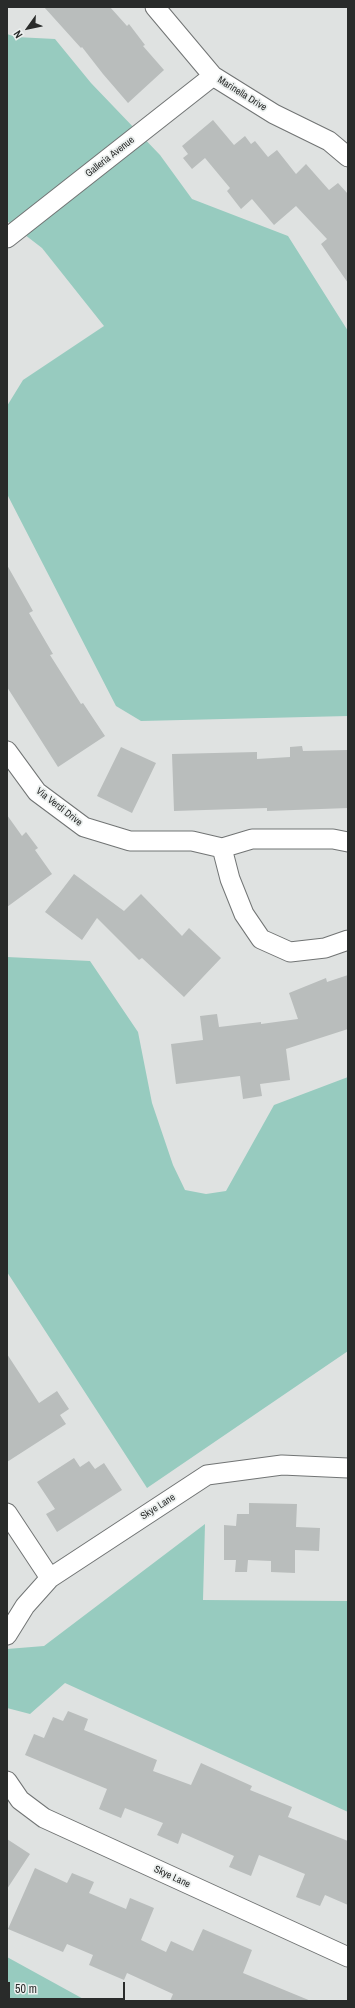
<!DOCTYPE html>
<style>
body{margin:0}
#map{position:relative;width:355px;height:2008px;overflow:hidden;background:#dfe2e1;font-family:"Archivo Narrow",sans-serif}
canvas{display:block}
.frame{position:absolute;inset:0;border:8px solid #292b2a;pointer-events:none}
.north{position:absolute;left:8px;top:8px;width:40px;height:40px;-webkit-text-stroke:3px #ecf0ef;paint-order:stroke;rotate:237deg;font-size:11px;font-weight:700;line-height:16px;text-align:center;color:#292b2a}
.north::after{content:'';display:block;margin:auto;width:14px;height:18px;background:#292b2a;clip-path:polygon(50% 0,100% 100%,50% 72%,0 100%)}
.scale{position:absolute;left:8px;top:1982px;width:117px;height:18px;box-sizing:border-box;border:2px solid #292b2a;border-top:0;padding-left:5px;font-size:12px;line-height:14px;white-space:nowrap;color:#292b2a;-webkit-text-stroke:3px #ecf0ef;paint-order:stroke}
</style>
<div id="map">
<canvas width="355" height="2008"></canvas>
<div class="frame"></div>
<div class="north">N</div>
<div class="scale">50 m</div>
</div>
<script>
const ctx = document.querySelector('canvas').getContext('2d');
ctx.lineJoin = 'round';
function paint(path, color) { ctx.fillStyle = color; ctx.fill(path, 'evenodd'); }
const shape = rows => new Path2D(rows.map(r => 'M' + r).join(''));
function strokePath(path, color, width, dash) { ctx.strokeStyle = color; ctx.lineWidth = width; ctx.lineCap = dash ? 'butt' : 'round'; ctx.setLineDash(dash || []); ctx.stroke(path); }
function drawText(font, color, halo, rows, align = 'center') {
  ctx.font = font + ' "Archivo Narrow",sans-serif'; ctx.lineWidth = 3.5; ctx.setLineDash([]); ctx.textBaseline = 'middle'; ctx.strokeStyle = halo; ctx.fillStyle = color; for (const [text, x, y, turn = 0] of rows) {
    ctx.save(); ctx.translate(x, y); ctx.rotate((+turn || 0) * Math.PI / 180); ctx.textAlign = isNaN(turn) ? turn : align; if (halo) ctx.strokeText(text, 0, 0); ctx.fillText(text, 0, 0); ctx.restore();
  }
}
paint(shape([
 [7,34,16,37,55,39,91,83,160,155,192,199,288,236,348,331,348,716,141,721,116,706,7,494,7,406,23,380,104,326,42,248,7,221],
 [7,957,90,961,138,1032,152,1103,173,1165,185,1190,206,1194,226,1191,274,1105,348,1077,348,1351,147,1488,7,1272],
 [205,1524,203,1600,348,1601,348,1812,65,1683,30,1714,7,1708,7,1649,44,1646],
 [7,1957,87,2001,7,2001]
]), '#97cbbf');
paint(shape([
 [44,7,110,7,127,26,129,24,145,45,143,46,164,70,128,103,103,74,82,47,81,48],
 [213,120,234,145,245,136,251,144,255,141,268,157,277,150,296,174,306,164,329,190,338,183,348,194,348,283,321,244,327,239,296,206,274,225,252,199,241,209,227,191,230,188,205,158,192,169,183,158,188,154,182,146],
 [7,565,33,611,29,613,53,654,50,655,81,704,83,703,105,736,58,767,7,687],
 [302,746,303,751,348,750,348,808,267,811,267,808,174,811,172,754,257,752,257,759,290,757,290,747],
 [121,747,156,763,132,813,97,796],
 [7,815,22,836,26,832,38,848,35,850,52,874,7,907],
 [74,874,124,911,141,894,182,936,189,928,221,958,184,997,142,958,139,960,97,918,82,940,45,912],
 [348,975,348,1029,286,1049,290,1080,260,1084,262,1096,243,1099,240,1076,176,1084,171,1044,203,1040,200,1016,217,1014,219,1027,261,1022,261,1024,298,1019,289,993,326,978,327,982],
 [7,1354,39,1403,57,1391,69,1409,60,1415,66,1424,7,1462],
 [74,1458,80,1467,89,1461,95,1469,104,1463,122,1490,57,1532,46,1514,55,1509,37,1482],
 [249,1503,297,1504,296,1527,320,1528,319,1551,295,1550,295,1573,271,1572,271,1561,248,1560,247,1572,235,1572,236,1560,224,1560,224,1525,236,1526,237,1514,249,1514],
 [68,1711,88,1719,84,1730,157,1760,153,1771,191,1785,201,1763,252,1786,250,1790,292,1807,288,1817,348,1841,348,1905,325,1895,320,1906,296,1897,305,1874,259,1855,251,1876,229,1867,234,1856,182,1833,178,1844,157,1835,163,1823,125,1808,121,1818,99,1809,107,1789,25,1755,34,1734,44,1738,53,1717,63,1721],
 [7,1839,30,1854,7,1889],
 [35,1868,67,1883,72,1873,94,1882,89,1893,126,1909,130,1898,154,1908,141,1940,166,1952,171,1941,193,1951,203,1929,252,1950,243,1973,311,2001,170,2001,173,1994,127,1973,124,1980,89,1965,93,1955,67,1944,63,1952,8,1929]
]), '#b9bdbc');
const street = shape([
 [155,7,213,76,274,114,329,141,348,157],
 [7,238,213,76],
 [7,751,37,792,84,827,130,841,192,841,222,848,252,839,333,839,348,842],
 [222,848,230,879,244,914,261,939,290,952,325,948,348,940],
 [7,1513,50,1578],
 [7,1635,25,1606,50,1578,207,1475,282,1465,348,1468],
 [7,1781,20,1800,44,1818,348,1957]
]);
strokePath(street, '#717474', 21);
strokePath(street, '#fff', 19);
drawText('10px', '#292b2a', '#ecf0ef', [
 ["Marinella Drive",242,94,32],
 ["Galleria Avenue",110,157,-38],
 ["Via Verdi Drive",59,807,38],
 ["Skye Lane",158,1507,-33],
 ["Skye Lane",172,1877,25]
]);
</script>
